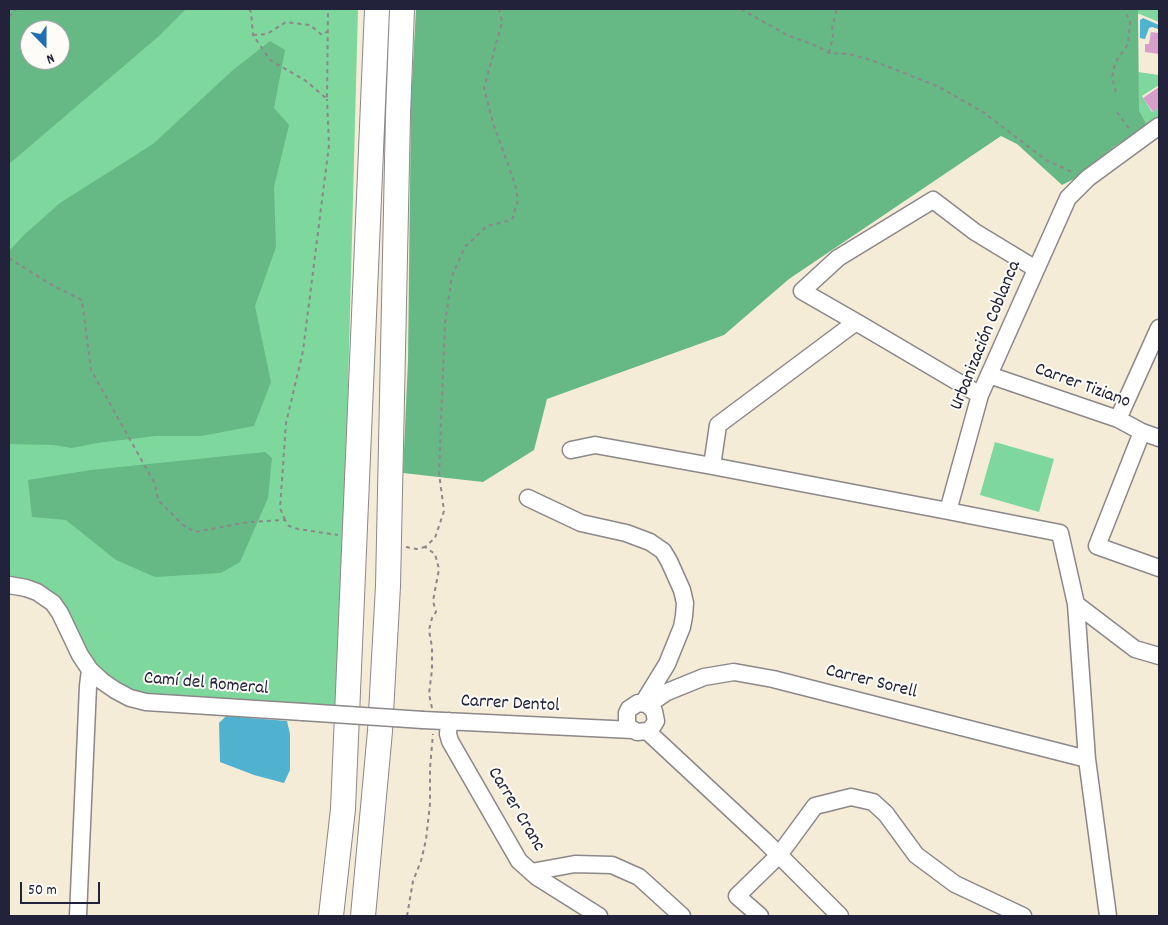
<!DOCTYPE html>
<meta charset="utf-8">
<style>
body{margin:0}
#map{position:relative;width:1168px;height:925px;overflow:hidden;background:#f5ecd7;font-family:Dekko,sans-serif}
canvas{display:block}
.frame{position:absolute;inset:0;border:10px solid #22223b;pointer-events:none}
.north{position:absolute;left:20px;top:20px;width:50px;height:50px;box-sizing:border-box;background:#fdfcf7;border:1px solid #a5a5ac;border-radius:50%;rotate:158deg;font-size:14px;font-weight:700;line-height:20px;text-align:center;color:#22223b}
.north::after{content:'';display:block;margin:auto;width:18px;height:22px;background:#1f6fb2;clip-path:polygon(50% 0,100% 100%,50% 72%,0 100%)}
.scale{position:absolute;left:20px;top:882px;width:80px;height:22px;box-sizing:border-box;border:2px solid #22223b;border-top:0;padding-left:6px;font-size:15px;line-height:18px;white-space:nowrap;color:#22223b;-webkit-text-stroke:4px #fdfcf7;paint-order:stroke}
</style>
<div id="map">
<canvas width="1168" height="925"></canvas>
<div class="frame"></div>
<div class="north">N</div>
<div class="scale">50 m</div>
</div>
<script>
const ctx = document.querySelector('canvas').getContext('2d');
ctx.lineJoin = 'round';
function paint(path, color) { ctx.fillStyle = color; ctx.fill(path, 'evenodd'); }
const shape = rows => new Path2D(rows.map(r => 'M' + r).join(''));
function strokePath(path, color, width, dash) { ctx.strokeStyle = color; ctx.lineWidth = width; ctx.lineCap = dash ? 'butt' : 'round'; ctx.setLineDash(dash || []); ctx.stroke(path); }
function drawText(font, color, halo, rows, align = 'center') {
  ctx.font = font + ' Dekko,sans-serif'; ctx.lineWidth = 4; ctx.setLineDash([]); ctx.textBaseline = 'middle'; ctx.strokeStyle = halo; ctx.fillStyle = color; for (const [text, x, y, turn = 0] of rows) {
    ctx.save(); ctx.translate(x, y); ctx.rotate((+turn || 0) * Math.PI / 180); ctx.textAlign = isNaN(turn) ? turn : align; if (halo) ctx.strokeText(text, 0, 0); ctx.fillText(text, 0, 0); ctx.restore();
  }
}
paint(shape([
 [9,9,358,9,347,426,337,708,157,698,127,690,104,675,88,657,73,627,9,579],
 [30,30,60,30,60,60,30,60],
 [1138,9,1159,9,1159,22,1137,13],
 [1138,72,1159,75,1159,85,1142,96,1152,112,1159,107,1159,117,1147,125,1139,110],
 [995,442,1054,459,1039,512,980,495]
]), '#7ed79d');
paint(shape([
 [9,9,186,9,159,36,9,164],
 [30,30,60,30,60,60,30,60],
 [416,9,969,9,973,10,973,9,1138,9,1139,110,1147,125,1114,147,1074,179,1062,185,1017,144,1001,136,789,279,724,335,547,399,534,450,483,482,403,473,408,360,411,101],
 [270,41,285,50,274,108,289,125,274,187,276,247,255,306,271,382,254,426,201,436,155,436,97,443,72,448,53,445,9,444,9,251,25,234,60,203,153,144,233,70],
 [265,452,272,458,268,498,240,562,221,573,155,577,116,560,66,520,32,517,28,480,91,470]
]), '#66b884');
paint(shape([
 [1143,18,1159,25,1158,29,1152,27,1149,28,1145,39,1140,38,1140,20],
 [226,716,287,721,290,734,290,770,284,783,254,775,220,762,219,723]
]), '#50b2cf');
paint(shape([
 [1151,32,1159,33,1159,54,1145,52,1145,44,1149,44],
 [1159,87,1159,107,1153,112,1143,98]
]), '#d79dcb');
const minor = shape([
 [856,322,802,291,838,258,933,200,975,232,1036,269],
 [989,375,1118,419,1142,432,1159,438],
 [1118,419,1159,328],
 [1142,432,1097,546,1159,568],
 [571,450,595,445,712,466],
 [528,498,581,523,626,533,650,542,663,551,669,561,682,590,685,603,684,616,682,627,667,664,643,703],
 [948,511,712,466,718,425,856,322,980,395],
 [9,585,26,588,37,592,53,603,60,613,80,655,90,670,102,681,115,690,130,698,146,702,303,712],
 [1076,604,1135,649,1159,656],
 [648,705,667,692,704,677,734,672,773,679,1087,759],
 [423,720,633,730],
 [449,721,448,734,450,741,519,861,537,877,599,916],
 [647,731,651,729,656,721,654,711,647,704,638,703,629,709,627,713,627,723,629,727,637,732,647,731,765,841,840,916],
 [531,872,575,864,612,865,639,877,682,916],
 [78,916,88,686,90,670],
 [760,916,737,896,779,855,815,806,851,797,873,802,886,814,916,855,955,884,1023,916],
 [1108,916,1087,759,1076,604,1060,533,948,511,980,395,1068,198,1088,178,1159,126]
]);
const highway = shape([
 [331,916,343,809,377,9],
 [363,916,380,731,388,586,398,115,402,9]
]);
strokePath(minor, '#8c8789', 19);
strokePath(highway, '#8c8789', 26);
strokePath(shape([
 [249,9,251,12,253,35,270,60,306,81,327,99,328,9],
 [741,9,787,35,817,46,829,53,849,54,871,60,937,86,983,112,1046,160,1074,173],
 [9,17,16,9],
 [253,35,267,34,286,22,310,25,322,35,328,31],
 [829,53,833,37,832,27,837,9],
 [1116,92,1112,78,1115,63,1128,44,1130,22,1124,9],
 [1117,112,1130,130],
 [9,258,50,284,82,300,91,370,155,484,158,500,183,525,195,532,249,522,285,520,289,526,298,529,338,535],
 [285,520,280,508,286,423,303,351,329,145,327,99],
 [406,547,417,549,425,547],
 [432,708,429,694,432,670,432,647,429,630,432,618,436,612,433,601,439,569,435,554,425,547,435,538,444,511,439,473,445,323,452,276,465,247,487,226,512,220,518,200,515,184,493,123,484,88,502,22,499,9],
 [407,916,413,881,421,861,426,840,430,804,430,768,433,734]
]), '#8c8789', 2, [4, 4]);
strokePath(minor, '#fff', 16);
strokePath(highway, '#fff', 24);
const minorBridge = shape([
 [303,712,423,720]
]);
strokePath(minorBridge, '#8c8789', 19, []);
strokePath(minorBridge, '#fff', 16);
drawText('19px', '#22223b', '#fdfcf7', [
 ["Urbanización Coblanca",987,336,-68],
 ["Carrer Tiziano",1082,387,20],
 ["Carrer Sorell",871,683,14],
 ["Camí del Romeral",206,685,5],
 ["Carrer Dentol",510,705,3],
 ["Carrer Cranc",515,810,59]
]);
</script>
